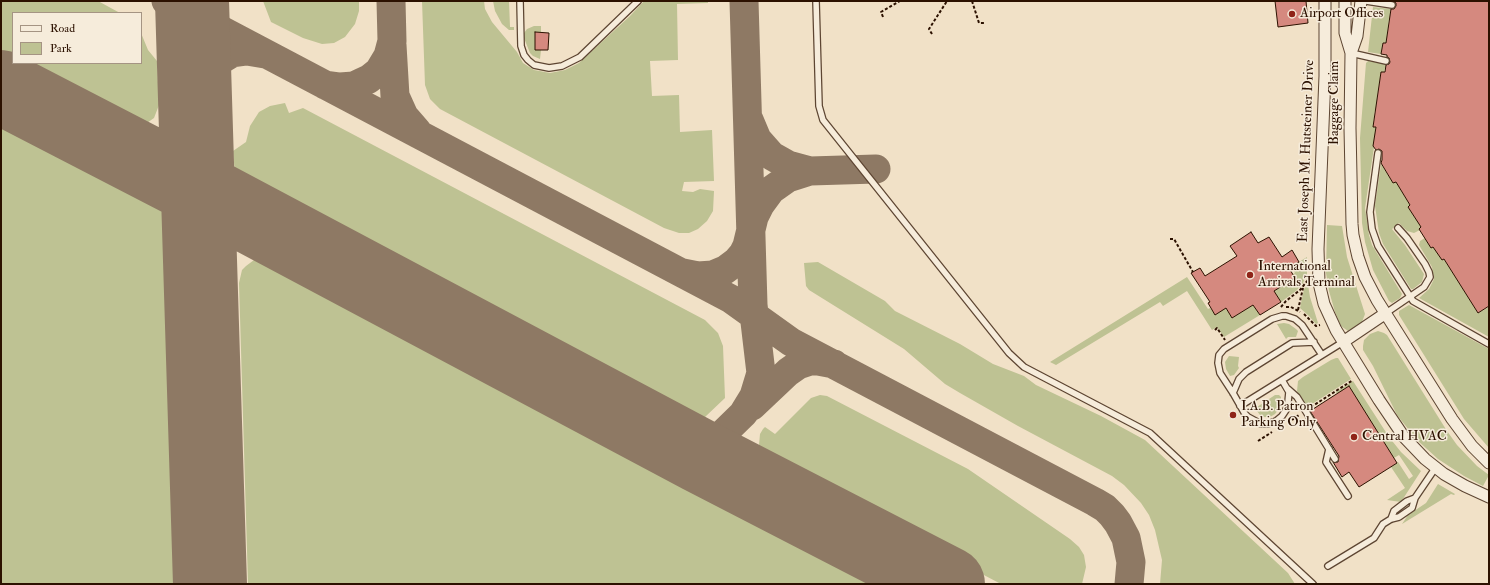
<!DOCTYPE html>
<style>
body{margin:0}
#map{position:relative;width:1490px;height:585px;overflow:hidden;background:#f1e1c7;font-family:"IM FELL Double Pica",serif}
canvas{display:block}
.frame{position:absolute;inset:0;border:2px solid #2c1100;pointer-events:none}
.legend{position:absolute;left:12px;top:12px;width:130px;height:52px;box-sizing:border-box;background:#f6ecdb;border:1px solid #a59483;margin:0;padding:5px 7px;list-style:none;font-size:12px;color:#2c1100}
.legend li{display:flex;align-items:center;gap:8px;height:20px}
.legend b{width:20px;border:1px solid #a59483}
</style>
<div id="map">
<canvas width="1490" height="585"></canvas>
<div class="frame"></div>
<ul class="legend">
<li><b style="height:5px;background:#f6ecdb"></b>Road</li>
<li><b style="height:11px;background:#bec293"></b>Park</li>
</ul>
</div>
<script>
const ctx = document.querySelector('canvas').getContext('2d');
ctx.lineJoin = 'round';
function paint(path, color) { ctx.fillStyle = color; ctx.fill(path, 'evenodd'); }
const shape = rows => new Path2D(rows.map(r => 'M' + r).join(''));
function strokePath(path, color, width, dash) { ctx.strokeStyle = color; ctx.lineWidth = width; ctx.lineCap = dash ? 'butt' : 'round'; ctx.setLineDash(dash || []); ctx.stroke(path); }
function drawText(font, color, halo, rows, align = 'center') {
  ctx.font = font + ' "IM FELL Double Pica",serif'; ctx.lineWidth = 3; ctx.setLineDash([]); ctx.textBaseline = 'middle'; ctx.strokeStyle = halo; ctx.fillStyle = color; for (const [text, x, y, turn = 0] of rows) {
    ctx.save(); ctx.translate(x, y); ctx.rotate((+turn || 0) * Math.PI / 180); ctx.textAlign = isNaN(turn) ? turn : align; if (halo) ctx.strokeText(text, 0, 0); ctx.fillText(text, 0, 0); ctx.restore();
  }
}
paint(shape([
 [1,1,98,1,120,13,13,13,13,63,141,63,141,33,148,50,157,61,159,105,154,118,144,125,137,127,127,126,1,61],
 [263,1,359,1,359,11,355,24,345,37,334,43,322,44,303,38,271,22],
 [422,1,484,1,485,9,492,22,517,52,523,63,534,70,550,73,565,70,579,63,630,16,644,1,708,1,708,3,677,4,678,60,650,61,652,96,679,95,680,132,712,130,714,181,684,182,682,191,693,192,700,189,714,191,713,211,707,221,698,229,689,233,679,233,664,228,440,109,430,99,425,85],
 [493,1,509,1,510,27,514,27,514,30,509,30,502,24,495,11],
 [1373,7,1391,9,1390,15,1393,16,1393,19,1389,19,1388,26,1391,28,1388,28,1387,36,1389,44,1383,43,1381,54,1387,55,1368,52],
 [534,26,541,26,541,32,535,32,535,50,541,50,540,59,533,56,530,53,524,38,524,33,527,29],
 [1368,61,1386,64,1384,72,1381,72,1377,98,1380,99,1377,101,1376,108,1379,108,1375,110,1374,116,1378,117,1377,118,1374,118,1373,127,1376,127,1374,147,1365,208,1369,235,1372,245,1402,294,1400,298,1392,303,1389,301,1373,270,1365,242,1362,223,1360,138,1366,63],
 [285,103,289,113,303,108,705,320,718,333,723,346,725,398,705,417,698,420,688,420,245,188,238,181,235,174,233,151,246,142,250,126,259,112,270,106],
 [1,117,162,201,174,584,1,584],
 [1381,164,1393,183,1396,182,1410,205,1408,207,1415,218,1424,226,1419,229,1420,230,1414,233,1407,231,1399,223,1392,229,1405,245,1424,274,1422,282,1413,289,1411,289,1383,244,1379,233,1375,206],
 [1327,225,1342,226,1347,257,1365,314,1362,322,1348,331,1341,326,1335,312,1329,291,1326,273],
 [1425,238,1431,248,1436,245,1435,249,1442,260,1444,259,1478,313,1489,307,1489,337,1419,298,1429,289,1434,279,1432,267,1419,245,1420,241],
 [1307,257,1307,274,1303,283,1296,291,1281,302,1274,291,1295,278,1293,274,1295,273,1291,267],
 [265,258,274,260,893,584,248,584,239,283,242,270,246,266,254,260],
 [818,262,885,301,895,311,960,344,993,364,1024,376,1036,385,1101,416,1145,440,1288,573,1295,584,1160,584,1162,560,1155,530,1149,515,1141,503,1124,485,1112,476,1018,426,960,393,945,384,904,349,809,290,806,286,804,263],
 [1187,277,1208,309,1210,308,1215,314,1226,308,1232,318,1253,305,1260,315,1224,337,1217,327,1212,330,1187,291,1163,306,1160,302,1056,365,1050,362],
 [1308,285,1310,297,1318,323,1316,324,1309,316,1300,308,1304,289],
 [1409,305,1489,349,1489,448,1464,419,1399,315,1399,311],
 [1284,323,1289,324,1296,329,1298,331,1296,337,1288,337,1286,339,1277,324],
 [1378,331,1384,333,1387,335,1447,431,1457,445,1477,466,1489,475,1483,486,1464,476,1438,459,1417,440,1397,415,1373,366,1363,350,1363,346,1364,340,1370,334],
 [1229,356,1239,357,1238,366,1239,368,1234,375,1230,376,1226,369,1225,362],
 [1336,358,1338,358,1351,379,1309,406,1306,406,1297,391,1298,381,1303,377,1331,360],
 [1353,381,1389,437,1401,452,1421,471,1401,502,1387,500,1405,488,1391,467,1398,462,1409,479,1413,476,1399,455,1394,458,1349,387,1337,394,1336,392],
 [820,395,827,396,968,469,1070,539,1079,547,1084,555,1086,567,1082,584,1001,584,768,462,763,456,759,445,760,434,763,429,765,427,775,434,811,398],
 [1275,395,1279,395,1281,397,1281,403,1279,409,1275,414,1270,417,1263,417,1260,415,1257,411,1257,407],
 [1438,484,1455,494,1454,495,1451,494,1402,524,1408,515,1426,503]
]), '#bec293');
strokePath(shape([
 [166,1,731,299,791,342,1095,502,1105,508,1112,515,1118,523,1126,538,1131,562,1129,584],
 [171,4,183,16,191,32,193,98],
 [392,45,395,96,404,116,417,131],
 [325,85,340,87,354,86,369,79,379,71,388,56,392,41,391,1],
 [749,120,757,139,772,156,788,165,810,171],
 [198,173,200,164,198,101,199,90,205,75,217,62,232,53,247,51,265,54],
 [683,273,698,276,713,275,725,270,737,261,743,254,747,246,754,217,760,205,771,190,788,178,810,171,876,169],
 [752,406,788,372,798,365,810,361,818,361,834,364],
 [743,414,754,396,761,373,753,305,744,1],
 [700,456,743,414,755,398]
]), '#8e7964', 29);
strokePath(shape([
 [192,1,210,584],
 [1,87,198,189,700,456,948,584]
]), '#8e7964', 74);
const building = shape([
 [1275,1,1306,1,1308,23,1278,27,1275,1],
 [1393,1,1489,1,1489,306,1478,313,1444,259,1442,260,1433,247,1431,248,1419,229,1421,227,1408,207,1410,205,1396,182,1393,183,1381,163,1382,160,1382,151,1379,149,1376,150,1373,146,1376,127,1373,127,1381,72,1385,72,1386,65,1389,64,1390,62,1389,58,1387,57,1387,55,1381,54,1383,43,1386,43,1391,9,1394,9,1396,6,1396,3,1393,1],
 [535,32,549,33,548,50,535,50,535,32],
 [1251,232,1258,243,1269,237,1282,257,1292,250,1299,262,1289,268,1295,278,1274,291,1281,302,1260,315,1253,305,1232,318,1226,308,1215,315,1208,303,1210,302,1191,273,1200,268,1205,276,1237,256,1230,246,1251,232],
 [1349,386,1397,463,1359,487,1349,472,1342,477,1333,462,1338,462,1339,456,1310,411,1349,386]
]);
paint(building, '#d5897f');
strokePath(building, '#2c1100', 1);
const lane = shape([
 [520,1,521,46,524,55,528,60,534,65,549,68,562,66,580,57,638,1],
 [816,1,819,106,823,120,1009,353,1024,367,1150,433,1313,584],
 [1366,1,1392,5],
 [1351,53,1386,61],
 [1378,153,1370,212,1372,229,1378,246,1413,301,1489,344],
 [1386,313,1424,287,1430,277,1429,272,1425,264,1407,238,1398,228],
 [1282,380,1289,392,1288,402,1286,410,1282,416,1276,421,1268,424,1261,424,1248,417,1245,414,1233,393,1220,373,1218,363,1219,355,1224,349,1272,319,1282,316,1286,316,1295,319,1302,325,1322,355],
 [1288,389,1297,397,1335,459],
 [1233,393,1239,379,1246,372,1292,343,1314,342],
 [1240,406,1343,342],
 [1329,449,1326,462,1348,496],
 [1391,519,1394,511,1407,501,1415,498],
 [1328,566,1374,538,1383,524,1391,519,1399,517,1412,508,1415,498,1436,467]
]);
const street = shape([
 [1325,1,1325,76,1318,249,1319,283,1324,304,1336,330,1379,400,1404,437,1425,459,1444,474,1465,486,1489,497],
 [1345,1,1345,33,1351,53],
 [1361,1,1357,36,1351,53,1350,128,1352,224,1353,235,1358,257,1365,277,1377,300,1452,419,1472,446,1489,463],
 [1343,342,1386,313]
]);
strokePath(lane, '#5d4532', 8);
strokePath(street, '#5d4532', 13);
strokePath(shape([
 [972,1,979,23,985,23],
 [883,17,881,12,900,1],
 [932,34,929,29,947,1],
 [1170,239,1174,239,1193,272],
 [1281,307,1286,301,1300,290,1308,280],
 [1286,307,1291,307,1300,312],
 [1298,310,1303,288],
 [1304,314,1316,326,1320,325],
 [1215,330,1217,328,1225,340],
 [1311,407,1353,380],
 [1288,423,1299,415],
 [1258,441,1272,432]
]), '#2c1100', 2, [3, 2]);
strokePath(lane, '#f6ecdb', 5.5);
strokePath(street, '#f6ecdb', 11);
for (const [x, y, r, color] of [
 [1292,14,4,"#8f2418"],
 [1250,275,4,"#8f2418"],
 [1233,415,4,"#8f2418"],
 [1354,437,4,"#8f2418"]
]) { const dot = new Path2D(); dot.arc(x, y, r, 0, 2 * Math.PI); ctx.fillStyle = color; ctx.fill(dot); strokePath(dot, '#f6ecdb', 1.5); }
drawText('14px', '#2c1100', '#f6ecdb', [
 ["Airport Offices",1300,14],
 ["International",1258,267],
 ["Arrivals Terminal",1258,283],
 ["I.A.B. Patron",1241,407],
 ["Parking Only",1241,423],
 ["Central HVAC",1362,437]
], 'left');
drawText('14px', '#2c1100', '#f6ecdb', [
 ["Baggage Claim",1335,103,-90],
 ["East Joseph M. Hutsteiner Drive",1307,151,-88]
]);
</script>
